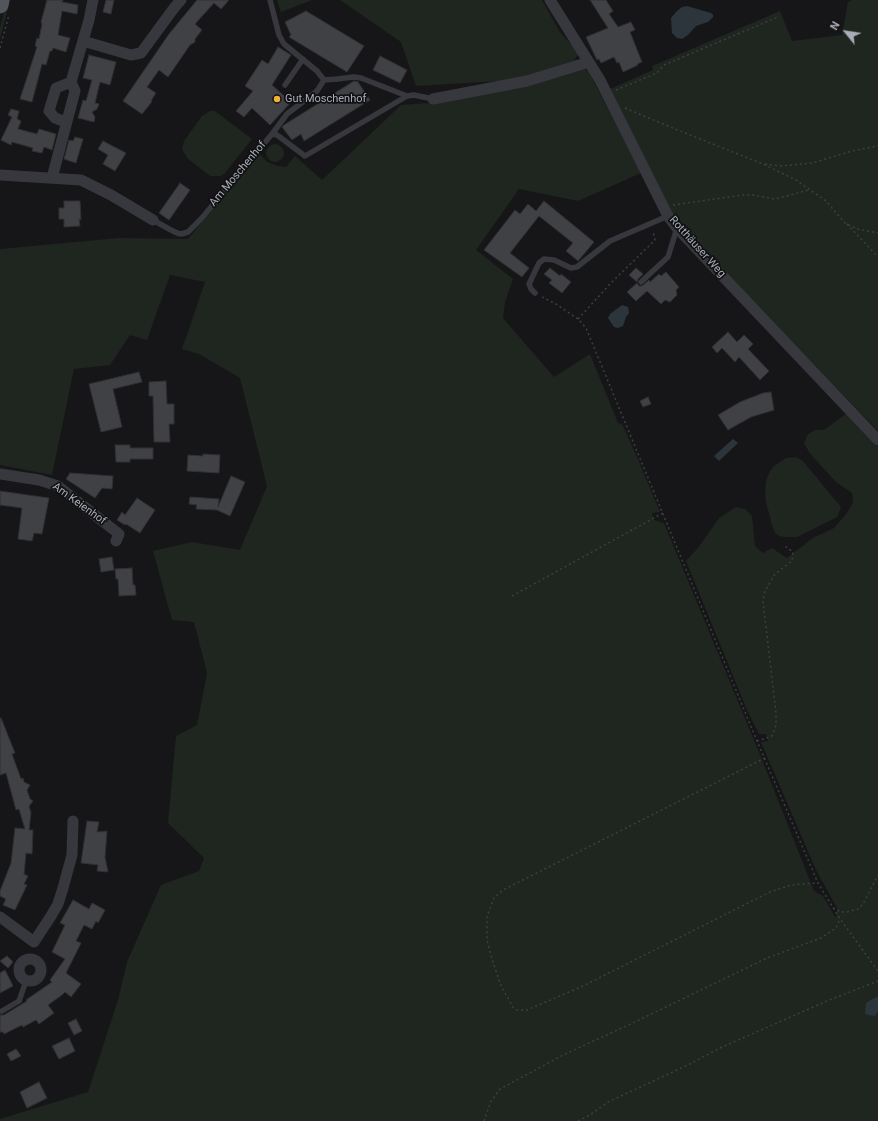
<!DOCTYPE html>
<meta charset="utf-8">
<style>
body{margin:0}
#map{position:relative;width:878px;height:1121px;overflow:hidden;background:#161618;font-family:Roboto,sans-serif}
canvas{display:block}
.north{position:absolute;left:826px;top:12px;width:40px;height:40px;-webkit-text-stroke:3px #111113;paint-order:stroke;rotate:300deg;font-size:11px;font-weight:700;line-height:16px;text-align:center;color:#a8adb8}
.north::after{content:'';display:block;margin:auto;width:14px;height:18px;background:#a8adb8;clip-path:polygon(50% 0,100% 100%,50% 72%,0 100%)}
</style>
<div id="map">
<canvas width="878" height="1121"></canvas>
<div class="north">N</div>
</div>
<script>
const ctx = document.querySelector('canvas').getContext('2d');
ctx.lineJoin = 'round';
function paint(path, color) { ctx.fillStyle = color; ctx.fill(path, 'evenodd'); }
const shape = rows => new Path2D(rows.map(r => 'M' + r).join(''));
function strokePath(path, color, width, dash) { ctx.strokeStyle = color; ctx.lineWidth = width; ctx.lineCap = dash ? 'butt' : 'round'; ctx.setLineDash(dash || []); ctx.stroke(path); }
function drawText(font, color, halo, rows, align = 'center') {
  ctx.font = font + ' Roboto,sans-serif'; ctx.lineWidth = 3.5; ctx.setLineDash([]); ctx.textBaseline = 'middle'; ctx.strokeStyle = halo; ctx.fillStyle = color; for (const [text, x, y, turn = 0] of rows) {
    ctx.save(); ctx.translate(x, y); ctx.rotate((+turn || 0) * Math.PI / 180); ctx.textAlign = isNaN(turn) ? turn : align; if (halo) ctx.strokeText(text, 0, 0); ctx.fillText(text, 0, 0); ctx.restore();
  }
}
paint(shape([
 [7,0,10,0,0,39,0,28],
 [277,0,312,0,281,12],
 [340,0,542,0,560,32,579,53,574,61,517,80,416,86,401,42],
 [852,0,878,0,878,431,717,264,672,213,610,89,653,70,652,66,780,11,792,41,842,35,848,2],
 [584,68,590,74,641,173,578,201,519,189,476,250,513,279,505,302,503,318,554,377,590,354,618,423,622,424,637,457,660,512,652,513,654,520,664,523,759,752,814,891,823,896,836,918,837,908,816,870,761,742,768,741,766,734,759,734,747,710,686,561,698,548,719,518,736,507,745,509,752,516,755,546,763,553,772,548,787,558,814,537,824,533,834,528,847,513,853,502,852,493,836,482,814,458,809,452,804,443,808,434,815,430,824,430,847,413,878,447,878,1121,0,1121,0,1119,88,1092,118,1000,127,962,161,885,199,871,204,858,168,823,176,736,197,725,207,673,194,622,172,620,153,551,192,542,240,550,267,486,240,378,199,354,182,349,205,282,170,275,147,340,130,335,110,365,74,369,52,475,0,465,0,249,119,238,188,239,259,153,267,162,278,166,286,167,295,156,322,180,401,105,429,103,517,85],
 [210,111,215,111,252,139,225,173,221,176,210,176,187,158,182,149,184,141,202,116],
 '266 153a9 9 0 1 1 18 0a9 9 0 1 1-18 0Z',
 [796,457,803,461,841,507,837,517,797,537,784,537,779,536,775,533,772,525,766,502,765,492,766,481,769,473,774,466,786,458]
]), '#1e261f');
paint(shape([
 [687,6,711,13,713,15,713,17,708,22,696,26,688,35,682,39,677,38,672,33,671,18,677,11,682,7],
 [622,305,628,307,629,313,626,317,623,326,618,328,614,327,608,318,610,314],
 [733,439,738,443,719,461,714,456],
 [878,996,878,1011,875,1016,865,1014,866,1003]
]), '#2c353c');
const building = shape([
 [47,0,63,0,62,2,78,5,77,14,62,11,58,35,70,38,66,52,53,48,52,51,50,51,46,65,42,64,32,102,20,99,37,47,35,46,37,38,39,39,42,24,41,22,47,0],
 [106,0,114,0,111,14,103,12,106,0],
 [197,0,229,0,221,9,214,3,195,24,202,30,195,39,195,42,190,45,168,77,159,70,147,87,156,93,152,99,151,103,142,114,123,101,169,34,197,0],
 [590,0,606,0,613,11,609,14,618,27,631,22,635,30,630,32,642,62,637,64,638,65,623,72,619,62,617,63,614,57,601,63,599,59,597,60,586,37,608,28,590,0],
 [306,11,364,46,347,72,289,37,291,35,285,22,306,11],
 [278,47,291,55,272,85,291,102,270,125,252,108,244,117,236,111,253,91,245,86,262,60,268,64,278,47],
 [89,55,116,62,110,85,100,82,95,103,99,104,97,109,92,112,95,117,94,122,78,118,83,100,86,101,92,80,83,78,89,55],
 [380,56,407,70,400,83,373,70,380,56],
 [354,81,358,82,370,100,304,141,301,134,292,140,282,127,284,125,354,81],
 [11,109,19,111,17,119,21,121,18,129,37,134,39,129,56,134,52,150,44,147,42,153,32,151,33,148,12,142,11,145,1,140,12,117,8,115,11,109],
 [75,137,83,139,76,163,64,159,69,140,73,141,75,137],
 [103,141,126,153,115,171,103,164,108,155,98,149,103,141],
 [180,183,190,190,169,220,159,213,180,183],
 [64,201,80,201,81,220,79,219,80,226,64,227,64,219,59,219,59,208,64,208,64,201],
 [544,201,594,242,578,261,566,251,573,243,539,216,510,253,529,268,522,277,484,250,515,210,520,214,528,204,536,211,544,201],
 [550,268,560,276,561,274,571,282,562,293,549,283,552,280,544,274,550,268],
 [636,268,643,274,638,279,637,282,629,275,636,268],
 [666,272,679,287,676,290,677,295,670,302,665,300,661,304,647,291,636,301,627,292,637,283,639,286,642,286,649,280,650,282,659,274,661,276,666,272],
 [728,332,737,342,744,335,753,344,748,349,769,371,760,380,739,357,735,362,722,348,717,353,712,347,728,332],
 [139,372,142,382,113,389,122,427,101,432,89,384,139,372],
 [166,381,167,404,174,404,174,424,169,424,170,442,154,442,153,396,149,396,149,382,166,381],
 [771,392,774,410,751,417,728,430,718,415,740,402,763,393,771,392],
 [648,397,651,404,643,407,640,401,648,397],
 [115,445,130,445,130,448,153,448,153,459,130,459,130,462,116,462,115,445],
 [203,454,220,455,219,473,187,471,188,455,203,456,203,454],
 [70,473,113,476,112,489,102,488,95,498,66,479,70,473],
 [231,476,245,482,230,516,217,510,196,509,197,505,189,504,190,497,219,499,218,507,231,476],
 [0,491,49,498,42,534,34,533,32,541,18,539,22,508,0,505,0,491],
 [137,498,155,510,140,533,126,524,125,525,117,520,122,512,125,515,137,498],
 [112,557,114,570,101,572,99,559,112,557],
 [132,568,133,585,135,585,136,595,119,596,118,579,116,579,115,569,132,568],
 [0,718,1,718,15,753,12,754,21,779,23,778,24,782,30,785,27,790,30,799,33,801,30,805,29,806,31,813,29,830,33,830,32,854,26,853,24,874,28,876,24,884,27,885,15,910,3,905,6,899,0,896,0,891,11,863,15,828,25,829,19,809,16,810,6,773,0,775,0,718],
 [87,821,99,822,97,832,107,831,105,857,108,872,97,871,98,865,81,863,87,821],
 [73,900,89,909,92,903,105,910,98,923,96,921,92,929,84,925,76,941,81,943,66,973,81,984,71,997,65,992,62,995,48,1005,54,1013,39,1024,36,1020,23,1027,22,1025,4,1034,3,1032,0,1032,0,1015,4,1015,27,1001,26,1000,52,982,50,980,65,959,52,952,65,925,60,923,73,900],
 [7,956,13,962,8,968,0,961,7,956],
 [5,970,13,986,0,993,0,973,5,970],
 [76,1019,82,1031,74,1035,68,1023,76,1019],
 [69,1038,75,1051,59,1059,52,1046,69,1038],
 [16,1049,21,1056,11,1061,7,1054,16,1049],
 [39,1082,47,1098,27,1108,20,1092,39,1082]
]);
paint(building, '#404145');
strokePath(building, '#303034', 1);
strokePath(shape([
 [0,48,9,15],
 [616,90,657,73,664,65,778,17],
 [625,108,675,129,763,164,796,180,826,201,845,223,857,229,878,233],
 [765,164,781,166,812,163,852,151,878,146],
 [673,205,743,195,753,195,775,199,809,190],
 [847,224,878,257],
 [542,297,556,304,578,319,586,328,757,741,818,883,840,919,878,971],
 [578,319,611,283,655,240,653,231],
 [512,596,663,513],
 [757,741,772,736,776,725,776,713,763,601,765,591,775,574,792,561,793,552,786,547,786,543],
 [765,758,503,890,494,898,487,916,487,940,492,959,501,986,513,1007,517,1010,527,1010,581,987,770,892,791,885,817,883],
 [833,908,841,912,847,912,858,909,863,904,878,875],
 [484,1121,491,1101,500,1089,563,1055,637,1021,767,958,821,938,836,928,840,919],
 [578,1121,590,1115,608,1102,690,1064,720,1048,827,1001,878,981]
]), '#3d3f44', 1.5, [2, 3]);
strokePath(shape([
 [270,0,279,35,284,44,317,71,324,80,337,79,354,77,361,78,407,96],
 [285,85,303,59],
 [272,134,287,114,317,91,324,80],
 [153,220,169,229,177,233,181,234,188,232,201,219,272,134,277,135,305,156,407,96,414,95,433,99],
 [641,282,668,257,677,228],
 [535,293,531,289,529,284,539,263,544,259,554,260,571,268,577,267,610,241,668,216],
 [2,1011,19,1001,26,981]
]), '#37383d', 5.5);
strokePath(shape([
 [550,0,600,80,668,216,677,228,878,440],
 [83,41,131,55,141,53,174,8,181,0],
 [433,99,527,81,589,62],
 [66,122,55,118,49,111,56,88,71,82],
 [0,175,81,180,111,195,153,220],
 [52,178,75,91,71,82,89,20,93,0],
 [0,474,39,480,58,486,119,534,116,541],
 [0,917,34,942,51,916,58,904,63,888,72,855,73,821],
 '19 970a11 11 0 1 1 22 0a11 11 0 1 1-22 0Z'
]), '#37383d', 11);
strokePath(shape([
 [0,5,1,0]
]), '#53555c', 17);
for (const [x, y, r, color] of [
 [277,99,4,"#f2b134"]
]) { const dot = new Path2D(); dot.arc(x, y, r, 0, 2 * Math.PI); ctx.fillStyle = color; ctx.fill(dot); strokePath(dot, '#111113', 1.5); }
drawText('11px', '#a8adb8', '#111113', [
 ["Gut Moschenhof",285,99]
], 'left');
drawText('11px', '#a8adb8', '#111113', [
 ["Am Moschenhof",238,174,-50],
 ["Rotthäuser Weg",697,247,48],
 ["Am Keienhof",79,504,36]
]);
</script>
